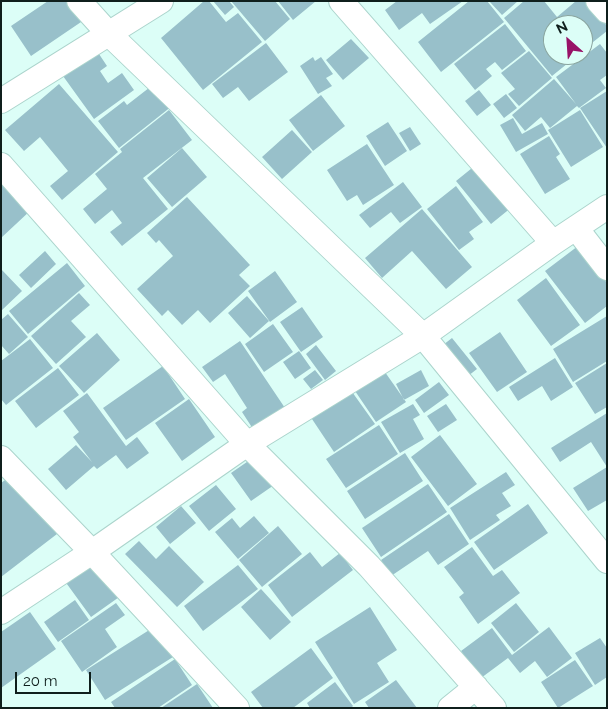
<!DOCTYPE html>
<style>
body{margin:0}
#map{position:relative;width:608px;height:709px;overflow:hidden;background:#dcfef7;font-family:Raleway,sans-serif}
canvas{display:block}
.frame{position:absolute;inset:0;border:2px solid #0f1f1c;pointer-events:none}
.north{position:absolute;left:543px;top:15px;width:50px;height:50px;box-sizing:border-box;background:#dcfef7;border:1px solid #8aa59f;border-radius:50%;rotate:334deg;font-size:14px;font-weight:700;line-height:20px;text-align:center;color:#0f1f1c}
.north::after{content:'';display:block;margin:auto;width:18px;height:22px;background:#981267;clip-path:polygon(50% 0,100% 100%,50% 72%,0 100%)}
.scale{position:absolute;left:15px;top:672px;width:76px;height:22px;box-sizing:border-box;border:2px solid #0f1f1c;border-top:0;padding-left:6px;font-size:15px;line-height:18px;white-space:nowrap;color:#0f1f1c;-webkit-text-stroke:4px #dcfef7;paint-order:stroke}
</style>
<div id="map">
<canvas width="608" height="709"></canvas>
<div class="frame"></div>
<div class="north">N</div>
<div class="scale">20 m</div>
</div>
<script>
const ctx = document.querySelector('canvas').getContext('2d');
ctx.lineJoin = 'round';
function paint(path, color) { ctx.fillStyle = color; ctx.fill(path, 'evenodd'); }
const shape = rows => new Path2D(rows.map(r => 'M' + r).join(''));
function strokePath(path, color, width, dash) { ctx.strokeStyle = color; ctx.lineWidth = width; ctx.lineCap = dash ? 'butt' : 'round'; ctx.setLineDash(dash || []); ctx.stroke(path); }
paint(shape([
 [48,1,71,1,84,20,31,56,11,26],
 [204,1,209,1,226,22,238,13,262,42,203,90,161,38],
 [213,1,229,1,234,7,225,15],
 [231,1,275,1,290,19,265,41],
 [278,1,316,1,293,20],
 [397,1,463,1,430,24,422,13,399,30,385,10],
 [469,1,487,1,504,22,441,72,418,42],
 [489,1,518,1,502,15],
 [524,1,544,1,557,17,576,1,586,1,607,26,607,31,583,50,583,25,553,25,553,55,578,55,552,76,504,18],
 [505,24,526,51,502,70,495,62,486,69,492,76,475,90,454,64],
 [351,39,369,58,343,80,326,60],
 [266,43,288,72,249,101,238,87,223,98,212,84],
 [600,44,607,53,607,75,600,80,606,88,579,108,577,106,550,128,541,117,525,131,512,115,554,79,576,104,556,77],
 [97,51,107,66,100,71,108,83,122,73,134,90,94,119,63,76],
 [529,51,552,78,519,106,508,94,515,89,501,73],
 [313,57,315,61,321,57,333,74,326,78,332,86,318,94,300,66],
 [59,84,118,152,62,200,50,186,68,171,40,137,24,151,5,130],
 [154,84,172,106,119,148,98,121,124,101,127,105],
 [479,90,491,105,477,116,465,101],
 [607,91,607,148,580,108],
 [506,94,517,108,504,118,493,104],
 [321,95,345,126,313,151,289,120],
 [169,110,192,140,143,178,168,209,122,246,110,232,122,223,112,210,95,224,83,209,107,189,95,174,122,152,120,149],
 [580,110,603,147,571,167,548,130],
 [513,118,522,134,542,123,548,134,516,152,500,125],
 [388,122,407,151,385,166,366,136],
 [410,127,421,144,410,151,399,133],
 [292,130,312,152,282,179,262,157],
 [549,136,560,154,556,157,570,179,545,194,520,154],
 [367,144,394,185,363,205,357,195,347,201,327,170],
 [182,148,207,177,172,207,147,178],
 [477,164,512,207,491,224,456,181],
 [403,182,422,207,400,223,391,212,370,228,359,215],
 [5,183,31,210,1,238,1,187],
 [456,186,483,222,469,232,474,239,459,250,427,209],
 [187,197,250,265,239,275,250,286,210,323,198,310,182,325,168,310,162,316,137,289,173,256,159,240,156,243,147,233],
 [422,209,472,267,446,289,412,251,382,278,365,258],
 [578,246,607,283,607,306,585,323,545,271],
 [45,251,56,264,31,288,19,275],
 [67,263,85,286,28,334,9,311],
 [1,269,22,291,2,310,1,308],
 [275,271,297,302,270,322,248,291],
 [546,278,580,325,551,346,517,300],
 [79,293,90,305,71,321,86,337,56,364,31,336],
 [247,296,269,321,250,338,228,313],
 [302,307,323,337,301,352,280,322],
 [8,314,28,337,9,354,1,345,1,320],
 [607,316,607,361,573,382,553,349],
 [273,324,293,352,264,372,245,344],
 [500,332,527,372,497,392,469,353],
 [97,333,120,360,84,393,59,366],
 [452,338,477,369,468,376,443,345],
 [30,339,53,368,6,405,1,399,1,361],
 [240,341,285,408,253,429,242,412,247,408,225,374,213,382,202,367],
 [316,345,336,371,325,380,306,354],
 [299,351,311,368,295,379,283,362],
 [555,358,573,387,551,401,542,386,518,401,509,387],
 [607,363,607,407,595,414,575,383],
 [380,365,406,402,376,422,351,385],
 [163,366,185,399,126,440,103,408],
 [58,368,79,395,36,428,15,401],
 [315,370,323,380,311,389,303,379],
 [421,370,429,386,404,400,396,384],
 [439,382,449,395,424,413,415,400],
 [350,389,375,424,334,452,310,416],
 [87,393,126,446,137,437,149,453,127,469,116,455,97,469,94,466,66,490,48,469,76,445,92,462,73,437,79,432,63,411],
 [189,399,215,437,182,461,155,423],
 [413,404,420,415,413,419,424,439,400,453,381,422],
 [446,404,457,420,438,432,427,416],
 [607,413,607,467,591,442,560,462,551,448],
 [379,425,398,454,346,488,326,459],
 [440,435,477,484,448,506,411,457],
 [405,453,423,481,365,519,347,491],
 [257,455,277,483,251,501,231,473],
 [607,467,607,500,588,511,573,488],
 [506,472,515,485,502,493,511,506,496,515,500,520,470,540,450,508],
 [12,475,57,534,1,577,1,483],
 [428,484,447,512,381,557,362,528],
 [216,485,236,509,209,531,189,506],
 [528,504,548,533,494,570,474,542],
 [181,506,196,523,170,544,156,527],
 [449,514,469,544,438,565,428,551,391,576,381,560],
 [254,516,269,533,238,559,215,532,232,518,240,528],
 [278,526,302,554,262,587,239,560],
 [139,541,156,559,169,546,204,582,177,607,125,554],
 [472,547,493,576,502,570,520,593,478,624,459,597,464,593,444,567],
 [310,552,322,567,340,553,353,570,292,617,268,585],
 [95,558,122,595,91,617,64,580],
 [238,565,258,589,203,631,184,606],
 [261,589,291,622,270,640,241,607],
 [75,600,89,620,58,642,44,622],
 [116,603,125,615,105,629,117,647,82,672,61,641],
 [516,603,539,632,514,652,491,623],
 [370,607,397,650,377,663,389,682,354,704,315,642],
 [30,612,56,649,1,688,1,632],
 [154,627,173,657,105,700,86,670],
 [549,627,572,658,547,677,535,661,520,673,508,658,481,678,461,651,492,628,512,655],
 [600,638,607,648,607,677,595,685,575,653],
 [311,648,333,678,293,708,263,708,251,692],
 [175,659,192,685,158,708,115,708,111,702],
 [575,660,593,686,558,708,541,682],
 [396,680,417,708,369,708,365,702],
 [335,682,353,706,351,708,310,708,307,703],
 [197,684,213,708,161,708]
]), '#98c0ca');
const street = shape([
 [79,1,108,33,423,336,607,561],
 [341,1,553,243],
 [598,1,607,11],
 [1,101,161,1],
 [1,165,247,444,369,566,494,708],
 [576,228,607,268],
 [1,458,92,552,237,708],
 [1,612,92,552,247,444,423,336,553,243,607,207],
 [450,708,476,687]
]);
strokePath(street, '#abd4cc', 26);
strokePath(street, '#fff', 24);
</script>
